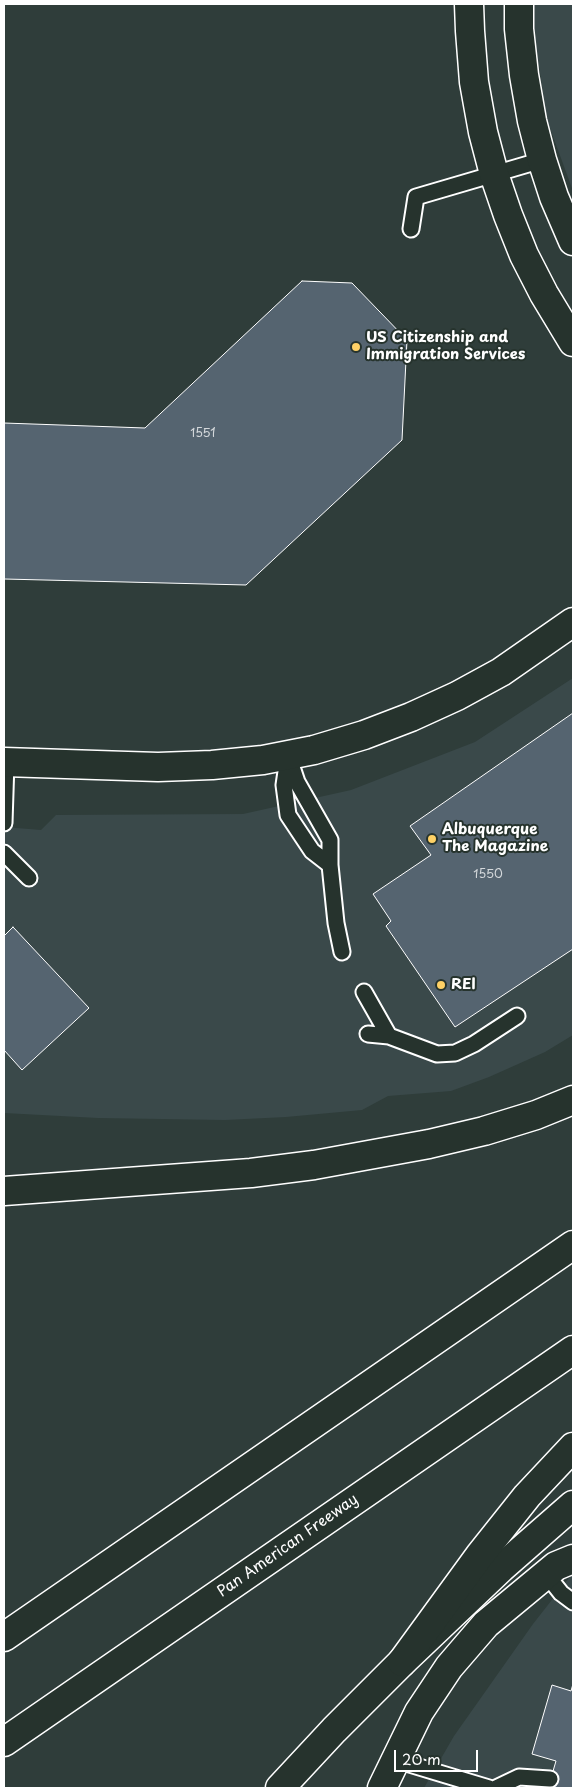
<!DOCTYPE html>
<style>
body{margin:0}
#map{position:relative;width:577px;height:1792px;overflow:hidden;background:#2f3d3a;font-family:"Playpen Sans",sans-serif}
canvas{display:block}
.frame{position:absolute;inset:0;border:5px solid #fff;pointer-events:none}
.scale{position:absolute;left:394px;top:1750px;width:84px;height:22px;box-sizing:border-box;border:2px solid #fff;border-top:0;padding-left:6px;font-size:15px;line-height:18px;white-space:nowrap;color:#fff;-webkit-text-stroke:4px #26332d;paint-order:stroke}
</style>
<div id="map">
<canvas width="577" height="1792"></canvas>
<div class="frame"></div>
<div class="scale">20 m</div>
</div>
<script>
const ctx = document.querySelector('canvas').getContext('2d');
ctx.lineJoin = 'round';
function paint(path, color) { ctx.fillStyle = color; ctx.fill(path, 'evenodd'); }
const shape = rows => new Path2D(rows.map(r => 'M' + r).join(''));
function strokePath(path, color, width, dash) { ctx.strokeStyle = color; ctx.lineWidth = width; ctx.lineCap = dash ? 'butt' : 'round'; ctx.setLineDash(dash || []); ctx.stroke(path); }
function drawText(font, color, halo, rows, align = 'center') {
  ctx.font = font + ' "Playpen Sans",sans-serif'; ctx.lineWidth = 4; ctx.setLineDash([]); ctx.textBaseline = 'middle'; ctx.strokeStyle = halo; ctx.fillStyle = color; for (const [text, x, y, turn = 0] of rows) {
    ctx.save(); ctx.translate(x, y); ctx.rotate((+turn || 0) * Math.PI / 180); ctx.textAlign = isNaN(turn) ? turn : align; if (halo) ctx.strokeText(text, 0, 0); ctx.fillText(text, 0, 0); ctx.restore();
  }
}
paint(shape([
 [531,4,573,4,573,191,547,120,531,12],
 [573,678,573,1035,545,1052,489,1077,451,1091,388,1096,362,1110,286,1117,225,1120,98,1118,4,1113,4,827,41,830,56,815,243,814,351,790,475,742],
 [573,1573,573,1788,424,1788,454,1736,533,1624]
]), '#3a494a');
const building = shape([
 [302,281,352,283,407,340,402,440,246,585,4,579,4,423,145,428,302,281],
 [573,713,573,949,455,1027,386,926,391,921,373,894,431,855,410,826,573,713],
 [13,927,89,1008,22,1070,4,1050,4,936,13,927],
 [573,1684,573,1788,548,1788,556,1761,532,1754,552,1685,571,1691,573,1684]
]);
paint(building, '#556470');
strokePath(building, '#fff', 1);
const lane = shape([
 [411,229,416,197,542,160],
 [288,755,297,782,330,840,330,865,336,923,342,952],
 [288,758,284,785,288,815,312,851,330,865],
 [4,823,6,762],
 [4,853,29,878],
 [364,992,389,1036],
 [368,1034,389,1036,437,1054,455,1053,474,1044,517,1016],
 [546,1574,561,1593,573,1602],
 [396,1760,489,1788],
 [496,1788,519,1777,550,1779]
]);
const street = shape([
 [469,4,470,31,474,82,483,132,494,174,508,215,524,255,544,294,573,342],
 [519,4,519,29,524,75,532,121,542,160,554,197,573,241],
 [4,762,158,767,212,765,263,760,314,750,364,735,411,717,457,696,501,672,573,622],
 [382,1788,419,1712,449,1667,486,1624,556,1566,573,1559]
]);
const secondary = shape([
 [4,1191,251,1173,314,1165,429,1144,484,1131,536,1115,573,1100],
 [280,1788,334,1730,402,1662,501,1568,573,1505]
]);
const highway = shape([
 [4,1637,573,1245],
 [402,1662,480,1555,527,1496,573,1447],
 [4,1742,573,1350]
]);
strokePath(lane, '#fff', 19);
strokePath(street, '#fff', 31);
strokePath(secondary, '#fff', 31);
strokePath(highway, '#fff', 31);
strokePath(lane, '#26332d', 15);
strokePath(street, '#26332d', 28);
strokePath(secondary, '#26332d', 28);
strokePath(highway, '#26332d', 28);
for (const [x, y, r, color] of [
 [356,347,5,"#ffd166"],
 [432,839,5,"#ffd166"],
 [441,985,5,"#ffd166"]
]) { const dot = new Path2D(); dot.arc(x, y, r, 0, 2 * Math.PI); ctx.fillStyle = color; ctx.fill(dot); strokePath(dot, '#26332d', 2); }
drawText('12px', '#d4d8db', null, [
 ["1551",203,434],
 ["1550",488,875]
]);
drawText('bold 15px', '#fff', '#26332d', [
 ["US Citizenship and",366,338],
 ["Immigration Services",366,355],
 ["Albuquerque",442,830],
 ["The Magazine",442,847],
 ["REI",451,985]
], 'left');
drawText('15px', '#fff', '#26332d', [
 ["Pan American Freeway",288,1546,-35]
]);
</script>
